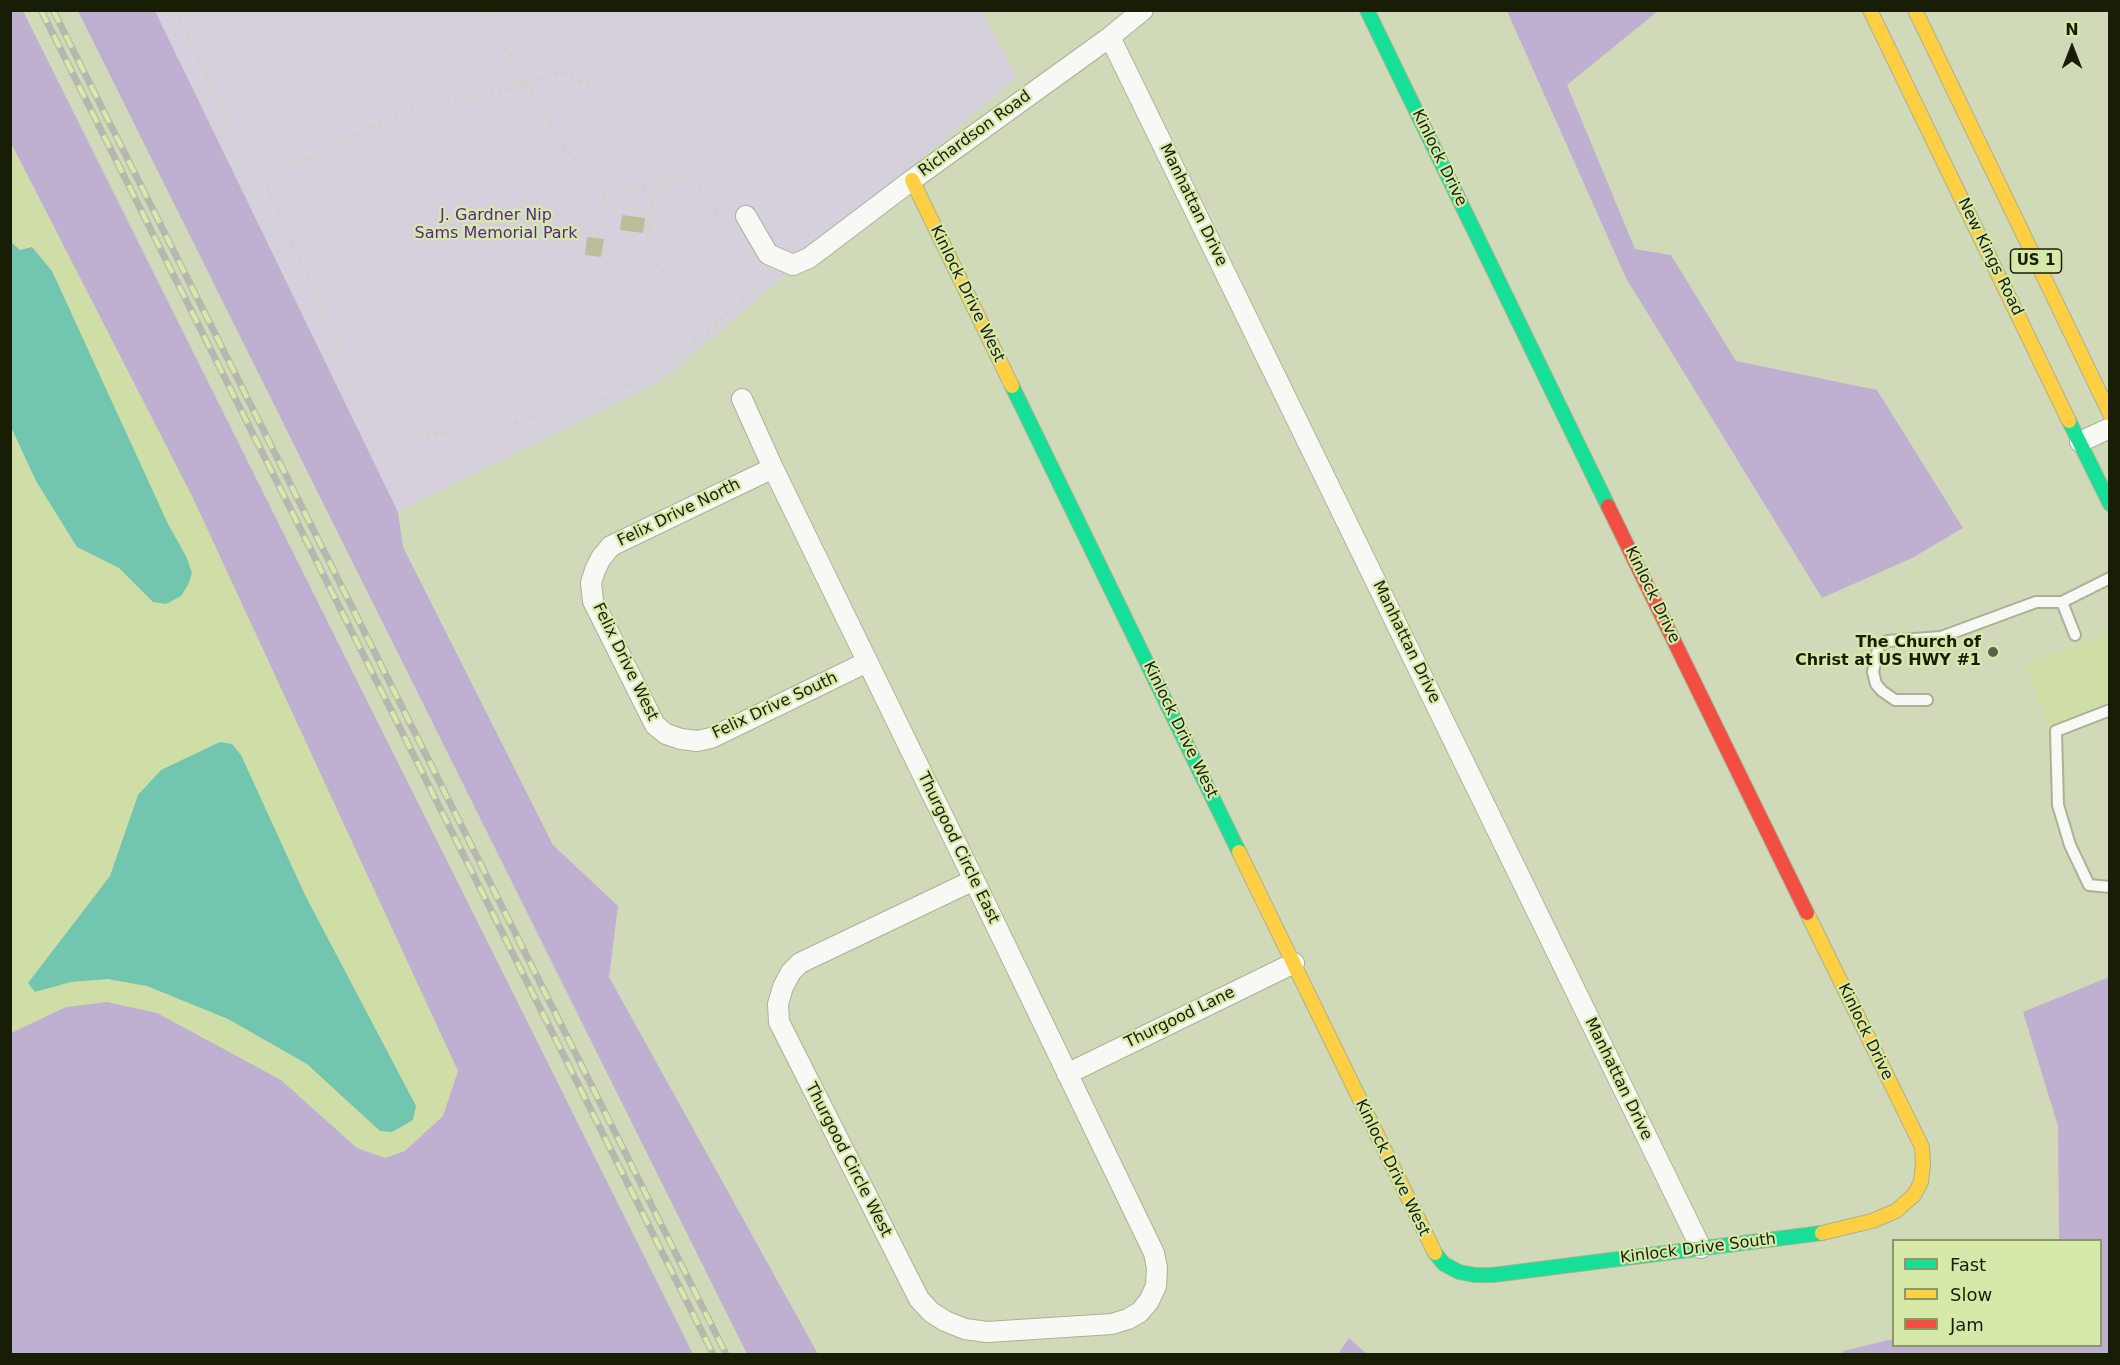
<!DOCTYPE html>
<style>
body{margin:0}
#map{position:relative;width:2120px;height:1365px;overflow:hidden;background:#d1dab8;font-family:"DejaVu Sans",sans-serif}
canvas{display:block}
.frame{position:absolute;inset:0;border:12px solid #181e05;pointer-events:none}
.legend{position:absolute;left:1892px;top:1239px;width:210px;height:108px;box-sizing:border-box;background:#d7e9a9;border:2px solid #8b9867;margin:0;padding:8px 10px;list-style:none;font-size:18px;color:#181e05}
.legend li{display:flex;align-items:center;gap:12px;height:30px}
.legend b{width:30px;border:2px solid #8b9867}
.north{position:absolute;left:2042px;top:18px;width:60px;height:60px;-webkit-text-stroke:4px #d7e9a9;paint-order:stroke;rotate:0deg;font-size:16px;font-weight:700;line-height:24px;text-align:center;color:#181e05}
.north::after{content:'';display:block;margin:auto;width:21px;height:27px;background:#181e05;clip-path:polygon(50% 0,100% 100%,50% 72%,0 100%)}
</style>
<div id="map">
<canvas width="2120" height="1365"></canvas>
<div class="frame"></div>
<ul class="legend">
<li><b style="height:8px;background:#16e098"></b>Fast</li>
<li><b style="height:8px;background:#ffcf43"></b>Slow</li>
<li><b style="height:8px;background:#f24e42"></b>Jam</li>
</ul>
<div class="north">N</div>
</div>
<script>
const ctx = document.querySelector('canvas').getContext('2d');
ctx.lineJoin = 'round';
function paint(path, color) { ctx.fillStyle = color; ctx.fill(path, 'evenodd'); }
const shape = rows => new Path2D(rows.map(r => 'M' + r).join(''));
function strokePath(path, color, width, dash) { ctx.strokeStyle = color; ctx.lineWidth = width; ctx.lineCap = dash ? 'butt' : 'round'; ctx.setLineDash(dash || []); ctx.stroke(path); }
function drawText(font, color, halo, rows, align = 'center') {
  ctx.font = font + ' "DejaVu Sans",sans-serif'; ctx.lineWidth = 4.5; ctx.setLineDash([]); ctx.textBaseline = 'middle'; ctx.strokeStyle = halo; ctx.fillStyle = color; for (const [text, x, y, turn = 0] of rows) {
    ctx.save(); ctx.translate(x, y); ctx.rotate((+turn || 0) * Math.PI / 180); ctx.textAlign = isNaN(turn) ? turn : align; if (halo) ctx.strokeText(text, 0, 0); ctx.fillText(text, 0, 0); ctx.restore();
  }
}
paint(shape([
 [10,143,193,498,458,1071,443,1116,405,1151,385,1158,357,1148,281,1080,66,1007,11,1033],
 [2109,632,2109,704,2048,727,2026,664]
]), '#cfdea7');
paint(shape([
 [155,11,981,11,1017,77,661,381,398,512]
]), '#d6d0dd');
paint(shape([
 [11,10,23,11,693,1354,11,1354,11,1033,66,1007,107,1002,157,1013,281,1080,357,1148,385,1158,405,1151,443,1116,458,1071,193,498,11,143],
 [78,11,155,11,398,512,403,547,553,845,618,906,609,977,818,1354,747,1354],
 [1507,11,1658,11,1567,85,1635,249,1671,255,1736,361,1877,390,1963,528,1912,558,1822,598,1626,278],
 [2109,977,2109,1354,1842,1354,1843,1351,1893,1339,1894,1346,2100,1346,2100,1240,2059,1240,2058,1126,2023,1012],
 [1349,1338,1367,1354,1338,1354]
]), '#bfafd1');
paint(shape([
 [11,242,20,250,32,247,52,271,168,524,186,556,192,573,188,585,181,596,166,604,153,602,119,568,77,547,36,481,11,427],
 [220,742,232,744,241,755,305,895,416,1106,413,1120,392,1132,380,1131,307,1064,228,1019,147,986,108,979,71,982,35,992,28,983,110,876,138,795,161,770]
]), '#72c5ae');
paint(shape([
 [622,215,645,218,643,233,620,230],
 [587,237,604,239,601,257,585,255]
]), '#bdbe99');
const lane = shape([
 [2062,602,2075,635],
 [1927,700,1895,700,1882,691,1876,684,1873,672,1879,645,1888,641,1941,637,2036,602,2062,602,2110,578],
 [2110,710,2056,731,2058,805,2070,845,2089,885,2110,887]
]);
const street = shape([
 [1110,37,1701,1248],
 [746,216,768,254,793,265,809,258,912,180,1110,37,1143,10],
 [742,399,773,468,974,880,1154,1253,1157,1268,1156,1286,1149,1301,1140,1312,1128,1319,1112,1324,987,1332,965,1329,945,1321,931,1312,919,1299,779,1022,778,1004,783,987,791,972,800,963,974,880],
 [2080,442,2110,428],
 [773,468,611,546,601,558,595,570,591,583,593,601,655,725,666,734,681,739,697,741,711,738,867,662],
 [1067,1074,1294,963]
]);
const fast = shape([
 [1367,10,1608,506],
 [1012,386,1239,852],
 [2069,421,2110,504],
 [1435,1253,1444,1264,1459,1272,1475,1275,1493,1275,1822,1233]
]);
const slow = shape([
 [1870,10,2069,421],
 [1915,10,2110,414],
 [912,180,1012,386],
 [1239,852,1435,1253],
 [1807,913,1922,1147,1923,1164,1921,1182,1914,1195,1896,1211,1872,1221,1822,1233]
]);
const jam = shape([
 [1608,506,1807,913]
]);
strokePath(lane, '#aab196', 14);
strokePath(street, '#aab196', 22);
strokePath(fast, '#aab196', 16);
strokePath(slow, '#aab196', 16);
strokePath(jam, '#aab196', 16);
strokePath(shape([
 [175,10,237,143,261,173,369,414,398,436,479,432,604,398,675,359,760,287,762,276,757,269],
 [590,87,562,72,524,83,533,93,570,156,589,180,612,189,651,186,683,176,700,189,729,228],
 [263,177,322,152,370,127,422,106,505,91,524,83,499,35,494,10],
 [669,181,653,200,649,219,647,249,657,267,685,280],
 [648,225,669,239],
 [597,238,605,186]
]), '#cfd2c7', 4, [4.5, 4.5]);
strokePath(lane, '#f8f9f4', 10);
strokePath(street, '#f8f9f4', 20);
strokePath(fast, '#16e098', 14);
strokePath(slow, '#ffcf43', 14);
strokePath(jam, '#f24e42', 14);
const rail = shape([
 [41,10,713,1354],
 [53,10,726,1354]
]);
strokePath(rail, '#b6b8af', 7);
strokePath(rail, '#d7e9a9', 4.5, [14]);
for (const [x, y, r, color] of [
 [1993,652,6,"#596044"]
]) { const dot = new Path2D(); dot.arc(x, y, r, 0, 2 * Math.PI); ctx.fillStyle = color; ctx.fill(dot); strokePath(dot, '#d7e9a9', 2); }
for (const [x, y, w] of [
 [2036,261,51]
]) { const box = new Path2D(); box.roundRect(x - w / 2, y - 12, w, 24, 4.5); ctx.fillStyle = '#d7e9a9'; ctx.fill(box); strokePath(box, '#181e05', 1.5); }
drawText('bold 15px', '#181e05', null, [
 ["US 1",2036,261]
]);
drawText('16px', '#181e05', '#d7e9a9', [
 ["Richardson Road",975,134,-36],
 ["Kinlock Drive",1439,158,64],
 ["Manhattan Drive",1193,205,64],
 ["New Kings Road",1990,257,64],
 ["Kinlock Drive West",967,294,64],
 ["Felix Drive North",679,513,-26],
 ["Kinlock Drive",1652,595,64],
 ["Manhattan Drive",1406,642,64],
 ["Felix Drive West",625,662,64],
 ["Felix Drive South",775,706,-25],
 ["Kinlock Drive West",1180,730,64],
 ["Thurgood Circle East",958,848,64],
 ["Thurgood Lane",1180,1018,-26],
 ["Kinlock Drive",1865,1032,64],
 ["Manhattan Drive",1618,1079,64],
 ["Thurgood Circle West",848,1160,63],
 ["Kinlock Drive West",1392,1168,64],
 ["Kinlock Drive South",1698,1249,-7]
]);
drawText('16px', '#58268e', '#d7e9a9', [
 ["J. Gardner Nip",496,216],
 ["Sams Memorial Park",496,234]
]);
drawText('bold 16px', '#181e05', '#d7e9a9', [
 ["The Church of",1981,643],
 ["Christ at US HWY #1",1981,661]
], 'right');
</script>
